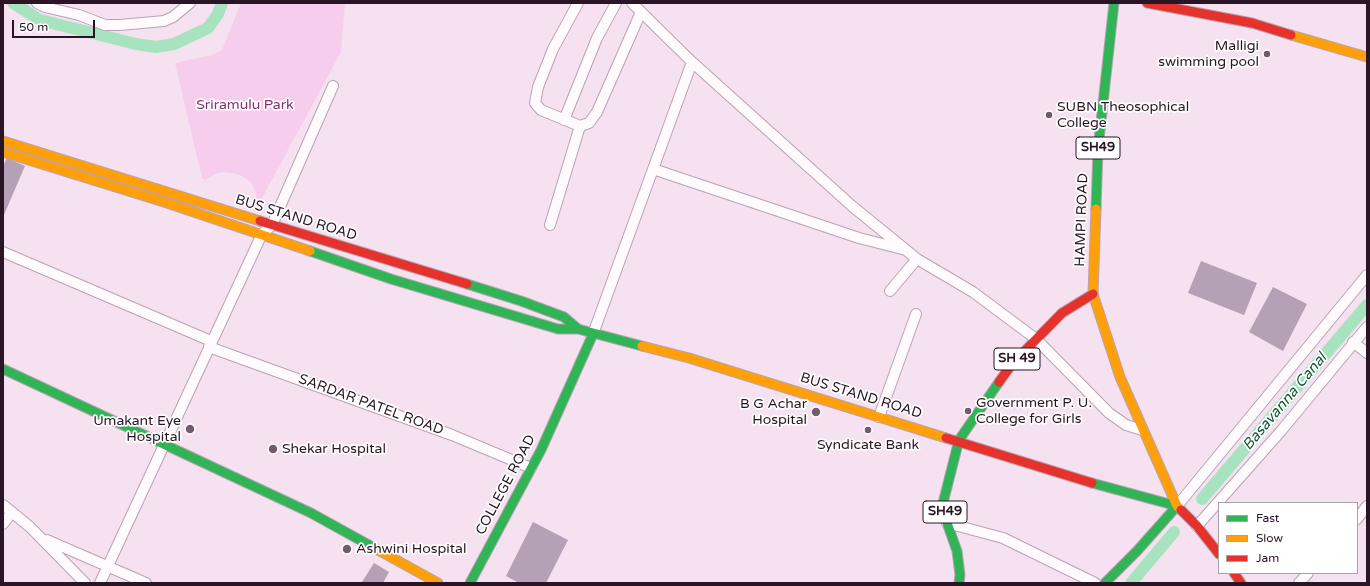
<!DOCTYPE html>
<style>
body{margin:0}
#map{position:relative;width:1370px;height:586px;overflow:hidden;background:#f5e1f0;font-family:"Varela Round",sans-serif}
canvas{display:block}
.frame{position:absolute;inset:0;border:4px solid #2a1526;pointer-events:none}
.legend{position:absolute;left:1218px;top:502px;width:140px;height:72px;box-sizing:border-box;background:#fff;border:1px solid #aaa1a8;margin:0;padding:5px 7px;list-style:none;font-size:12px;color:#2a1526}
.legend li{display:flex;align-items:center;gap:8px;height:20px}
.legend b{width:20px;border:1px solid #aaa1a8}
.scale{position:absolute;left:12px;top:20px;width:83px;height:18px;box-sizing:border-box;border:2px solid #2a1526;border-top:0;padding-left:5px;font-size:12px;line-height:14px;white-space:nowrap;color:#2a1526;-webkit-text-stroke:3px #fff;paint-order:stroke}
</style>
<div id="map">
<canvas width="1370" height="586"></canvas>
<div class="frame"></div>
<ul class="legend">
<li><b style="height:5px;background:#30b455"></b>Fast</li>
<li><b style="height:5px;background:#ff9f0a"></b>Slow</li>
<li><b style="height:5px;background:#e5322d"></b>Jam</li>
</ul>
<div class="scale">50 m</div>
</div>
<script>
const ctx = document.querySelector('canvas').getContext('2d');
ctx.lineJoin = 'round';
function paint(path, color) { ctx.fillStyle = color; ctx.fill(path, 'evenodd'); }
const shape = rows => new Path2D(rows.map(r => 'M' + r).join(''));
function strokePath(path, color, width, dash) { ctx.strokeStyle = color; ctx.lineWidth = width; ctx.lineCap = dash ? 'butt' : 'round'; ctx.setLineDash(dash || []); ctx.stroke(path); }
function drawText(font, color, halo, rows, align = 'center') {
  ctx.font = font + ' "Varela Round",sans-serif'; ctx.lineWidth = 3.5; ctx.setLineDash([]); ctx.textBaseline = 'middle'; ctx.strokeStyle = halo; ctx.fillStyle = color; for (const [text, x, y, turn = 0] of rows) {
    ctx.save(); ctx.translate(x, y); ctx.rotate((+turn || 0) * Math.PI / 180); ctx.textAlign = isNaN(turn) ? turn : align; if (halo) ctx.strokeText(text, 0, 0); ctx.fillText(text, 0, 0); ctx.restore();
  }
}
paint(shape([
 [241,3,345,3,341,52,261,200,256,199,256,193,251,182,240,175,227,172,218,173,205,180,202,178,175,63,212,55,222,50]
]), '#f7cded');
strokePath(shape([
 [13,3,40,20,136,44,156,47,174,44,208,28,218,14,222,3],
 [1202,499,1367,305],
 [1131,583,1174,532]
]), '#a8e3bf', 12);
paint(shape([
 [7,158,25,166,3,217,3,166],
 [1201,261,1257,283,1244,315,1188,293],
 [1273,287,1307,304,1283,351,1249,332],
 [533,522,568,540,546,583,519,583,506,576],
 [374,563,389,572,383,583,363,583,362,582]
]), '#b4a1b6');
const street = shape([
 [37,3,45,7,79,15,105,25,120,25,164,21,173,17,190,3],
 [578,3,553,49,538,87,535,103,541,110,580,126,589,123,597,112,641,12],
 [632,3,692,62,852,206,917,259,973,292,1036,339,1109,413,1126,425,1142,430],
 [564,120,597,38,616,3],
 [653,169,859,238,902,249],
 [550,225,580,126],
 [3,252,211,341],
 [890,291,917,259],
 [593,334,692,62],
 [1353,342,1367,353],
 [209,347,452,435,531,468],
 [879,417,916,314],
 [3,505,30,527,85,583],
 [1177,506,1367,275],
 [1357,519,1367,506],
 [947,523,1003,538,1095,583],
 [3,524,12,512],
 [1197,526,1281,431,1367,327],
 [47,540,146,583],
 [100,583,262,234,272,225,333,86],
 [1299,583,1308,573]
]);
const fast = shape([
 [1096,209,1098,149,1114,3],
 [310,251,391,279,558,329,578,329,642,346],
 [467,284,521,301,564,317,578,329],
 [3,369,311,513,378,550],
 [1092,483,1177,506,1137,551,1105,583],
 [470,583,541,450,593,334],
 [959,583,960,575,957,551,947,523,943,503,959,440,999,382]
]);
const slow = shape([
 [1291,35,1367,57],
 [3,141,260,221],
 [3,152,164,202,310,251],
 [1096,209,1093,294,1120,377,1177,506,1181,510],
 [642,346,689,358,946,438],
 [378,550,438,583]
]);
const jam = shape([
 [1147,3,1252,23,1291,35],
 [260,221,467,284],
 [999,382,1012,364,1062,313,1093,294],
 [946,438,1092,483],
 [1181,510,1197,526,1219,554],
 [1234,573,1241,583]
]);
strokePath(street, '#b7a4b3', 12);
strokePath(fast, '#b7a4b3', 11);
strokePath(slow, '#b7a4b3', 11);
strokePath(jam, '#b7a4b3', 11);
strokePath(street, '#fefafd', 10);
strokePath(fast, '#30b455', 9);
strokePath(slow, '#ff9f0a', 9);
strokePath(jam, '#e5322d', 9);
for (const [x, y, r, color] of [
 [1267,54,4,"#715c6d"],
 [1049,115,4,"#715c6d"],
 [968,411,4,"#715c6d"],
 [816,412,5,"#715c6d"],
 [190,429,5,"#715c6d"],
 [868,430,4,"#715c6d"],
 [273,449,5,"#715c6d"],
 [347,549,5,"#715c6d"]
]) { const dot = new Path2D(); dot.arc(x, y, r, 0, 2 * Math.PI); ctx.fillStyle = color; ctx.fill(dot); strokePath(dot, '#fff', 1.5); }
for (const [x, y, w] of [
 [1098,148,44],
 [1017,359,46],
 [945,512,44]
]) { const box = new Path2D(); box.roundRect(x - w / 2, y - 11, w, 22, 3); ctx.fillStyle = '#fff'; ctx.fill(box); strokePath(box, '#2a1526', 1); }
drawText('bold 13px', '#2a1526', null, [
 ["SH49",1098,148],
 ["SH 49",1017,359],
 ["SH49",945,512]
]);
drawText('14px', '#2a1526', '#fff', [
 ["Malligi",1259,46,"right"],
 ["swimming pool",1259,62,"right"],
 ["SUBN Theosophical",1057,107],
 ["College",1057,123],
 ["Government P. U.",976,403],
 ["College for Girls",976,419],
 ["B G Achar",807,404,"right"],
 ["Hospital",807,420,"right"],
 ["Umakant Eye",181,421,"right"],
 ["Hospital",181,437,"right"],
 ["Syndicate Bank",868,445,"center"],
 ["Shekar Hospital",282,449],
 ["Ashwini Hospital",356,549]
], 'left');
drawText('14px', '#872d78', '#fff', [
 ["Sriramulu Park",245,105]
]);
drawText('14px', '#2a1526', '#fff', [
 ["BUS STAND ROAD",296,218,17],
 ["HAMPI ROAD",1082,220,-88],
 ["BUS STAND ROAD",861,396,17],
 ["SARDAR PATEL ROAD",371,405,20],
 ["COLLEGE ROAD",506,485,-62]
]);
drawText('italic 15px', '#165b36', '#fff', [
 ["Basavanna Canal",1285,402,-50]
]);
</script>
